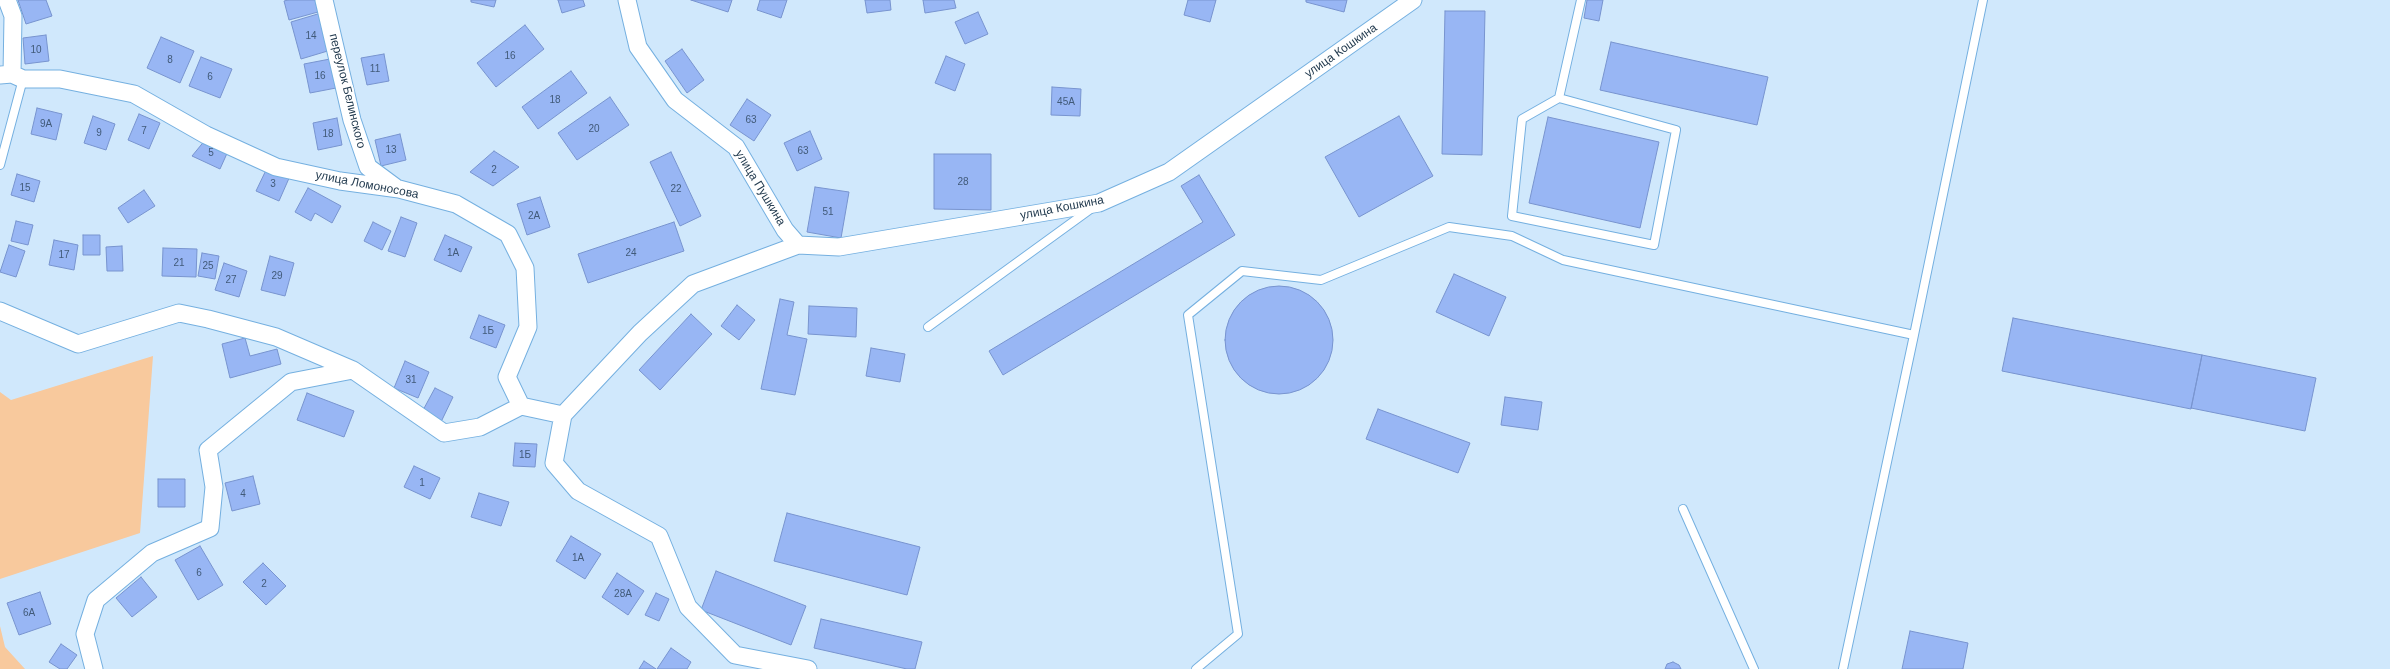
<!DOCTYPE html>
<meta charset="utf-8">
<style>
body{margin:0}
canvas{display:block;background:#d0e8fc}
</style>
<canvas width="2390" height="669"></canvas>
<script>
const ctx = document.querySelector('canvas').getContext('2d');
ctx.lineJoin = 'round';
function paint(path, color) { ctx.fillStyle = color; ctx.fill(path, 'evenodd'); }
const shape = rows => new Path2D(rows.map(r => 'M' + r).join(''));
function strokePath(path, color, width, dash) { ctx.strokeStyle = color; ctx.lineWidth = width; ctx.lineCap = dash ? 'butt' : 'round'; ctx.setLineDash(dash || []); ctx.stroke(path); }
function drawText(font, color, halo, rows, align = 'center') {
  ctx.font = font + ' Arial,sans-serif'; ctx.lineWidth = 4; ctx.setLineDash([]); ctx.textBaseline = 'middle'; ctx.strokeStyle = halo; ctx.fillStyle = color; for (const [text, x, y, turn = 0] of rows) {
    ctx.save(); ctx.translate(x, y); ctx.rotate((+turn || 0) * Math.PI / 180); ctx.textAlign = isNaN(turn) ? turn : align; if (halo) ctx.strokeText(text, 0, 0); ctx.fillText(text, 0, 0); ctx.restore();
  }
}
paint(shape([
 [153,356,140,533,0,579,0,392,11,400],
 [0,626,5,647,25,669,0,669]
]), '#f8c99d');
const building = shape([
 [18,0,46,0,52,16,26,24,18,0],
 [288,0,315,0,318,12,289,20,284,1,288,0],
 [471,0,496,0,494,7,471,2,471,0],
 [558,0,583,0,585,6,562,13,558,0],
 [691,0,732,0,728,12,691,0],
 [760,0,787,0,781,18,757,10,760,0],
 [865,0,890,0,891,10,867,13,865,0],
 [923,0,954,0,956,8,925,13,923,0],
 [1188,0,1216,0,1210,22,1184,15,1188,0],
 [1306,0,1347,0,1344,12,1306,2,1306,0],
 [1587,0,1603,0,1599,21,1584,18,1587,0],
 [1445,11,1485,11,1482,155,1442,154,1445,11],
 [978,12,988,34,965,44,955,22,978,12],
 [321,13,331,50,301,59,291,22,321,13],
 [525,25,544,49,496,87,477,63,525,25],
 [46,35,49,61,25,64,23,38,46,35],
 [161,37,194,51,180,83,147,68,161,37],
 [1611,42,1768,77,1757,125,1600,90,1611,42],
 [682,49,704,80,687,93,665,61,682,49],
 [384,54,389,81,367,85,361,58,384,54],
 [946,56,965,64,955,91,935,83,946,56],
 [201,57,232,69,220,98,189,86,201,57],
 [330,59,336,88,310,93,304,64,330,59],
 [571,71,587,93,538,129,522,107,571,71],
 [1052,87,1081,89,1080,116,1051,115,1052,87],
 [610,97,629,125,577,160,558,133,610,97],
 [747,99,771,115,754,141,730,125,747,99],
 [37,108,62,114,56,140,31,134,37,108],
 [139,114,160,123,149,149,128,140,139,114],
 [93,116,115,124,106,150,84,143,93,116],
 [1399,116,1433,176,1359,217,1325,157,1399,116],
 [1548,117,1659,142,1640,228,1529,203,1548,117],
 [337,118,342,145,318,150,313,123,337,118],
 [810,131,822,159,797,171,784,143,810,131],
 [400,134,406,160,381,166,375,140,400,134],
 [206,139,229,149,220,169,192,156,206,139],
 [494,151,519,167,493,186,470,172,494,151],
 [671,152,701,216,680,226,650,162,671,152],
 [934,154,991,154,991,210,934,209,934,154],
 [268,166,290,176,279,201,256,191,268,166],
 [17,174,40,181,34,202,11,195,17,174],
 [1199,175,1235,235,1003,375,989,351,1203,222,1181,186,1199,175],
 [815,187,849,192,841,238,807,232,815,187],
 [308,188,341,206,332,223,315,213,311,221,295,212,308,188],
 [144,190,155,206,128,223,118,208,144,190],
 [540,197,550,227,527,235,517,204,540,197],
 [401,217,417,223,405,257,388,251,401,217],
 [16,221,33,225,28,245,11,241,16,221],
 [373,222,391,231,382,250,364,241,373,222],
 [674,222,684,251,588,283,578,254,674,222],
 [83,235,100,235,100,255,83,255,83,235],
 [445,235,472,247,461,272,434,260,445,235],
 [54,240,78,245,74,270,49,265,54,240],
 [9,245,25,251,16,277,0,272,9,245],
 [122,246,123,271,107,271,106,247,122,246],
 [163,248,197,249,196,277,162,276,163,248],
 [202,253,219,256,215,279,198,276,202,253],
 [270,256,294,263,285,296,261,290,270,256],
 [224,263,247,271,239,297,215,290,224,263],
 [1454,274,1506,297,1489,336,1436,312,1454,274],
 '1225 340a54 54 0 1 1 108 0a54 54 0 1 1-108 0Z',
 [780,299,794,302,787,335,807,339,795,395,761,389,780,299],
 [737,305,755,320,739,340,721,326,737,305],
 [809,306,857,308,856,337,808,334,809,306],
 [691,314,712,334,660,390,639,370,691,314],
 [479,315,505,325,496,348,470,338,479,315],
 [2013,318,2202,355,2191,409,2002,371,2013,318],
 [245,338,250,356,277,349,281,364,230,378,222,344,245,338],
 [871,348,905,354,900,382,866,376,871,348],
 [2202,355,2316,378,2305,431,2191,408,2202,355],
 [405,361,429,372,418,398,394,388,405,361],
 [435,388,453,397,441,422,422,412,435,388],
 [307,393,354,411,344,437,297,420,307,393],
 [1505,397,1542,402,1538,430,1501,425,1505,397],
 [1378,409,1470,443,1458,473,1366,439,1378,409],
 [515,443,537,444,535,467,513,466,515,443],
 [414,466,440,478,430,499,404,487,414,466],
 [253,476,260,504,232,511,225,483,253,476],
 [158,479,185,479,185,507,158,507,158,479],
 [479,493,509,502,501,526,471,517,479,493],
 [787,513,920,547,907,595,774,561,787,513],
 [571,536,601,554,585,579,556,561,571,536],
 [200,546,223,585,198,600,175,560,200,546],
 [263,563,286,586,266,605,243,582,263,563],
 [716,571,806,606,791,645,701,610,716,571],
 [617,573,644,591,628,615,602,597,617,573],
 [141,577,157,597,132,617,116,598,141,577],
 [40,592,51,624,19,635,7,603,40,592],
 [656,593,669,599,659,621,645,615,656,593],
 [821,619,922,642,915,669,907,669,814,648,821,619],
 [1910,631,1968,643,1963,669,1902,669,1910,631],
 [61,644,77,655,67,669,60,669,49,662,61,644],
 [671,648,691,662,687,669,657,669,671,648],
 [644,661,656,669,639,669,644,661],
 [1673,662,1679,665,1681,669,1665,669,1667,664,1673,662]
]);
paint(building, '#98b6f4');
strokePath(building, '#7894cf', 1);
const service = shape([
 [1559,98,1676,130,1654,245,1512,216,1522,119,1559,98,1581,0],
 [0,165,23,79],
 [928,327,1092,208],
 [1683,509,1754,669],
 [1196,669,1238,634,1188,315,1242,271,1321,280,1449,227,1512,236,1563,260,1914,335],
 [1843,669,1914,335,1983,0]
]);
const minor = shape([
 [7,0,13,16,12,74],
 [324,0,352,120,368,167,395,187],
 [627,0,638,47,675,100,736,147,785,230,798,245],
 [0,75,12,74,23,79,60,79,134,94,206,135,276,167,340,181,399,189,456,204,508,234,525,268,528,327,507,377,521,406,563,415],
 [0,311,78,344,179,313,208,319,276,337,353,370,444,433,480,427,521,406],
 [94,669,85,634,96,600,152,553,210,528,214,487,208,450,291,382,353,370],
 [808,669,735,655,688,607,659,536,578,491,554,463,563,415,640,333,693,284,798,245,839,247,1099,203,1169,172,1413,0]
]);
strokePath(service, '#75b0e0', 10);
strokePath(minor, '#75b0e0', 19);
strokePath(service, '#fff', 8);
strokePath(minor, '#fff', 17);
drawText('10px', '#415a79', null, [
 ["14",311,36],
 ["10",36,50],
 ["16",510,56],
 ["8",170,60],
 ["11",375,69],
 ["16",320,76],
 ["6",210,77],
 ["18",555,100],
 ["45А",1066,102],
 ["63",751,120],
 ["9А",46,124],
 ["20",594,129],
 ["7",144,131],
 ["9",99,133],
 ["18",328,134],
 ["13",391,150],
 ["63",803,151],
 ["5",211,153],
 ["2",494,170],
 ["28",963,182],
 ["3",273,184],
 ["15",25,188],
 ["22",676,189],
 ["51",828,212],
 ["2А",534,216],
 ["1А",453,253],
 ["24",631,253],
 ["17",64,255],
 ["21",179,263],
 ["25",208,266],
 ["29",277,276],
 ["27",231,280],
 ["1Б",488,331],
 ["31",411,380],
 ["1Б",525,455],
 ["1",422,483],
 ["4",243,494],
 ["1А",578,558],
 ["6",199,573],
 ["2",264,584],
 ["28А",623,594],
 ["6А",29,613]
]);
drawText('12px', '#243c50', '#fff', [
 ["улица Кошкина",1341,51,-35],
 ["переулок Белинского",347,91,76],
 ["улица Ломоносова",367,185,11],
 ["улица Пушкина",760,188,59],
 ["улица Кошкина",1062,208,-11]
]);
</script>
